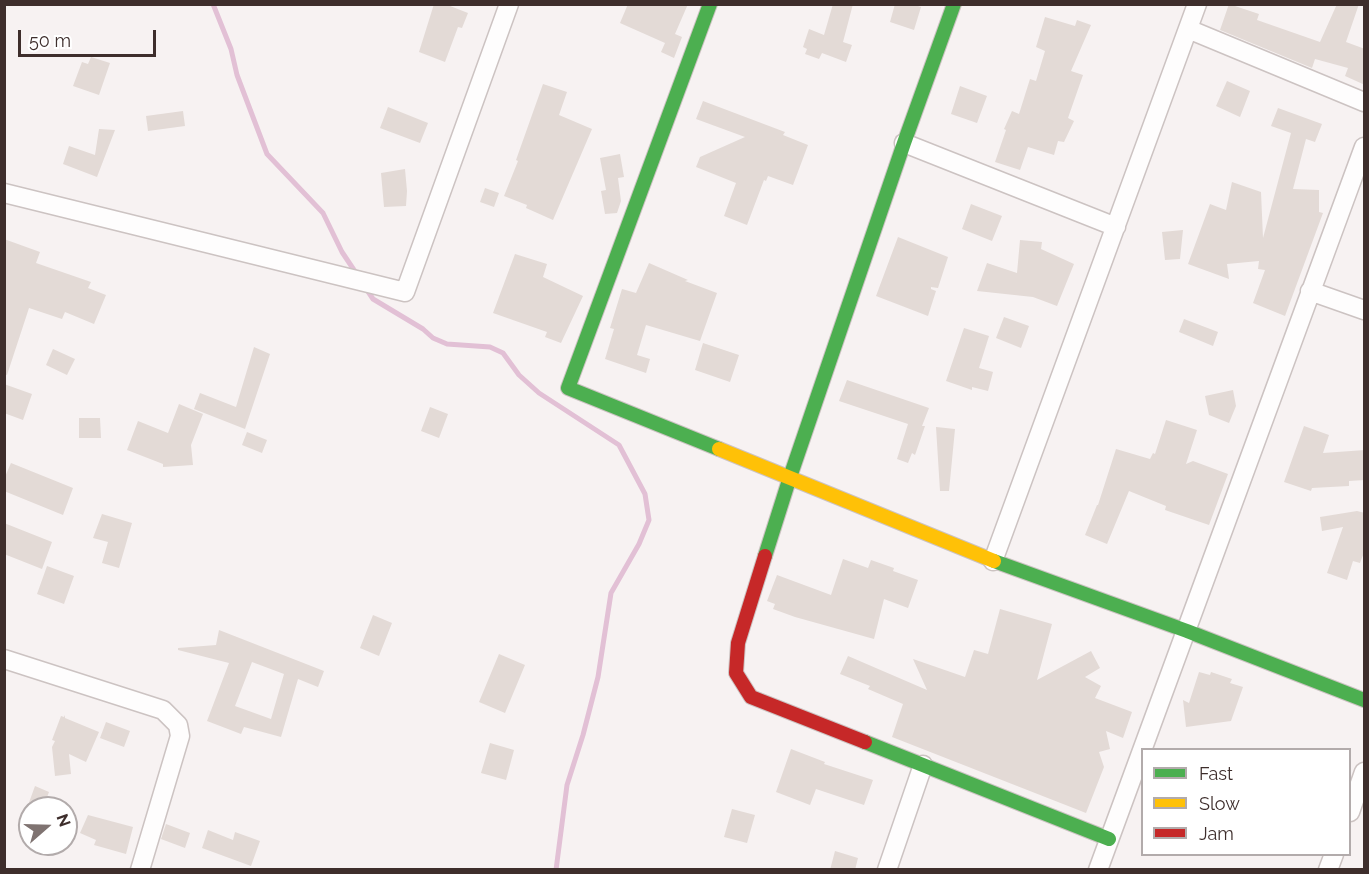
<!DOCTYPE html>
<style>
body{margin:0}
#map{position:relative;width:1369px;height:874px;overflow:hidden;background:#f7f2f2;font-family:Raleway,sans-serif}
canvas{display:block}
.frame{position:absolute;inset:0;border:6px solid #3e2e2c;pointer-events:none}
.legend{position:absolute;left:1141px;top:748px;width:210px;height:108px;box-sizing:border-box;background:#fff;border:2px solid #b2abab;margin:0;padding:8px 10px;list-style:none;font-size:18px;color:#3e2e2c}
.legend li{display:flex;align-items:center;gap:12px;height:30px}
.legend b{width:30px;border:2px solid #b2abab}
.north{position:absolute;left:18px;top:796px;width:60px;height:60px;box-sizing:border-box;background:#fff;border:2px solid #b2abab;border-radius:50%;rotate:70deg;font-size:16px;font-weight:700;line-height:24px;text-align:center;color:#3e2e2c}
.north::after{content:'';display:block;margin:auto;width:21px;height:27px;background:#7f7371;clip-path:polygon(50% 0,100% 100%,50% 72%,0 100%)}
.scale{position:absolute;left:18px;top:30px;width:138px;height:27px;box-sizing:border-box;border:3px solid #3e2e2c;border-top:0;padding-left:8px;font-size:18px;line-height:21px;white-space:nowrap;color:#3e2e2c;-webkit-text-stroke:4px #fff;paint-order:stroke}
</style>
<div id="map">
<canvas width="1369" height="874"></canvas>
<div class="frame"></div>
<ul class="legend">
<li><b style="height:8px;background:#4caf50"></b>Fast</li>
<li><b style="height:8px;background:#ffc107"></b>Slow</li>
<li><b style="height:8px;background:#c62828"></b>Jam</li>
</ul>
<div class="north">N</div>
<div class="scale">50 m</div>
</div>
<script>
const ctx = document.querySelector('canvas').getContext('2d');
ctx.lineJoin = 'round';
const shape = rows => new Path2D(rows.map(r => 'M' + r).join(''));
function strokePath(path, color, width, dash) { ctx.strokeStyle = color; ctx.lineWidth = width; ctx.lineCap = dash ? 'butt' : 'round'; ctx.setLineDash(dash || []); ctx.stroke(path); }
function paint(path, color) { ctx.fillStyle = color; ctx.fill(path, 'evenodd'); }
strokePath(shape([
 [213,4,231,49,237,75,267,154,323,213,342,252,358,276],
 [365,287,373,299,423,329,433,338,447,344,490,347,503,353,519,375,539,393,619,445,645,494,649,520,639,544,611,593,598,677,583,735,567,785,556,870]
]), '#e2c0d5', 5);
paint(shape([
 [434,4,445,4,468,13,462,28,458,27,445,62,419,52],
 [628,4,688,4,675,34,682,37,674,58,661,52,665,43,620,23],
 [833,4,853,4,843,42,852,45,846,62,822,53,819,59,805,54,807,49,803,47,809,29,824,35],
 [895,4,912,4,921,7,914,30,890,22],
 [1229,4,1259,14,1257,20,1320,42,1337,4,1359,4,1346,42,1365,49,1365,85,1345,76,1348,68,1315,59,1312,68,1220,30],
 [1045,17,1075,26,1077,20,1091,25,1071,71,1083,75,1068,118,1074,121,1064,142,1058,141,1054,155,1028,147,1020,170,995,162,1006,130,1004,129,1012,111,1019,114,1030,79,1036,81,1045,51,1036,47],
 [91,57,110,63,99,95,73,86,82,62,88,64],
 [1227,81,1250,91,1240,117,1216,106],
 [543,84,567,92,559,115,592,129,553,220,526,208,527,205,504,196,518,161,516,160],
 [960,86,987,96,977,123,951,114],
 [703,101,785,132,783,135,808,145,793,185,768,176,766,181,764,180,747,225,724,216,736,183,696,167,700,157,745,137,696,119],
 [388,107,428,123,420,143,380,128],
 [1278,108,1322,124,1315,142,1306,139,1293,189,1319,190,1319,212,1323,213,1285,316,1253,303,1265,270,1258,269,1259,261,1227,264,1229,279,1188,264,1210,204,1226,210,1232,182,1261,192,1263,238,1291,133,1271,126],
 [183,111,185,126,148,131,146,116],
 [99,129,115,130,97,177,63,164,69,146,95,155],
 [620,154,624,177,618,178,621,201,617,213,605,214,601,191,606,190,600,158],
 [405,169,407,191,406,206,384,207,381,173],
 [485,188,499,193,494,207,480,202],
 [971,204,1002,216,992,241,962,229],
 [1183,230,1180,259,1165,260,1162,232],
 [898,237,948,257,938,288,931,287,931,289,936,291,928,316,876,296],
 [4,239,40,252,36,263,91,282,88,288,106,295,94,324,65,312,62,319,29,308,7,375,4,374],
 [1020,240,1042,242,1041,249,1074,264,1057,306,1033,297,977,291,987,263,1017,273],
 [515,254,547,264,543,277,583,296,561,343,545,337,547,332,493,313],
 [649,263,688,280,685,281,717,293,700,341,646,325,637,355,650,359,646,373,605,359,614,329,610,328,622,289,636,293],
 [1004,317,1029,326,1021,348,996,338],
 [1184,319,1218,332,1213,346,1179,332],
 [964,328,989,336,979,368,993,372,988,391,972,387,972,390,946,381],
 [703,343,739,355,730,382,695,370],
 [254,347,270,354,245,429,194,409,200,393,236,407],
 [53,349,75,359,67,375,46,365],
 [847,380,929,408,922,426,925,426,915,455,912,453,908,463,897,459,908,424,839,401],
 [4,384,32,394,23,420,4,413],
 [1233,390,1236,406,1229,423,1209,415,1205,396],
 [179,404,203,414,191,445,193,465,163,467,163,464,127,450,138,421,168,433],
 [430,407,448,414,439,438,421,431],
 [79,418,100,418,101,438,79,438],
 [1166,420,1197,430,1186,464,1193,461,1228,474,1209,525,1165,510,1166,506,1129,491,1107,544,1085,535,1097,505,1098,505,1116,449,1150,459,1153,453,1155,454],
 [1304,426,1329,435,1323,453,1365,450,1365,480,1349,481,1349,486,1312,488,1311,491,1284,482],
 [936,427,955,429,949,491,940,491],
 [247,432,267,440,262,453,242,445],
 [11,463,73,488,63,515,4,491,4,479],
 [1357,511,1365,513,1365,550,1360,563,1353,561,1347,580,1327,573,1343,527,1322,531,1320,517],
 [102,514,132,523,119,568,102,563,108,542,93,538],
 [4,523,52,542,42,569,4,554],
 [843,559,868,568,871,560,894,568,893,571,918,580,908,608,884,599,874,639,795,617,773,609,775,604,767,601,777,575,831,595],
 [47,566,74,576,64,604,37,594],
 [1000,609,1052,624,1037,680,1091,651,1100,668,1085,677,1101,686,1095,698,1132,712,1123,738,1106,731,1110,749,1099,752,1104,767,1086,813,892,737,903,704,868,689,870,686,840,674,848,656,927,690,913,659,965,677,974,650,988,654],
 [373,615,392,623,379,656,360,648],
 [219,630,324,671,318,687,298,679,281,737,244,727,241,734,207,721,229,663,178,650,178,648,216,645],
 [252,662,284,674,271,719,235,706],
 [499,654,525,665,505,713,479,702],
 [1199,672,1210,675,1211,672,1232,679,1230,683,1243,687,1231,721,1186,727,1183,700,1189,703],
 [65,715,65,718,99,732,86,762,69,754,71,774,55,776,52,747,55,741,52,740,61,716,64,717],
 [106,722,130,731,124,747,100,738],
 [490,743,514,750,506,780,481,773],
 [791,749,825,762,824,764,873,780,864,805,816,789,810,805,776,792],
 [35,786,49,792,43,808,27,808],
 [732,809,755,815,747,843,724,837],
 [88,815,133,827,126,854,94,845,96,840,80,833],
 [166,824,190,833,185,848,161,839],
 [208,830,233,840,235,832,260,841,251,866,202,848],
 [835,851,858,858,855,870,830,870]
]), '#e3dad6');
const street = shape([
 [1188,29,1364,102],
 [904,143,1116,227],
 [4,193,405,292,509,4],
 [1310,291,1364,310],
 [993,561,1197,4],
 [4,659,163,710,178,725,180,736,140,870],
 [1350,812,1364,772],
 [887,870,923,765],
 [1098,870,1364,147],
 [1328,870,1334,854]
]);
const fast = shape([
 [710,4,568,388,719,449],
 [765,556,790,477,904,143,954,4],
 [994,561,1187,631,1364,700],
 [865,742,1109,839]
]);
const slow = shape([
 [719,449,994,561]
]);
const jam = shape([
 [765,556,738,643,736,673,751,697,865,742]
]);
strokePath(street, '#ccc3c2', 21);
strokePath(fast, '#ccc3c2', 16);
strokePath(slow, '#ccc3c2', 16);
strokePath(jam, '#ccc3c2', 16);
strokePath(street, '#fefdfd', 18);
strokePath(fast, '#4caf50', 14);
strokePath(slow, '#ffc107', 14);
strokePath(jam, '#c62828', 14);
</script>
